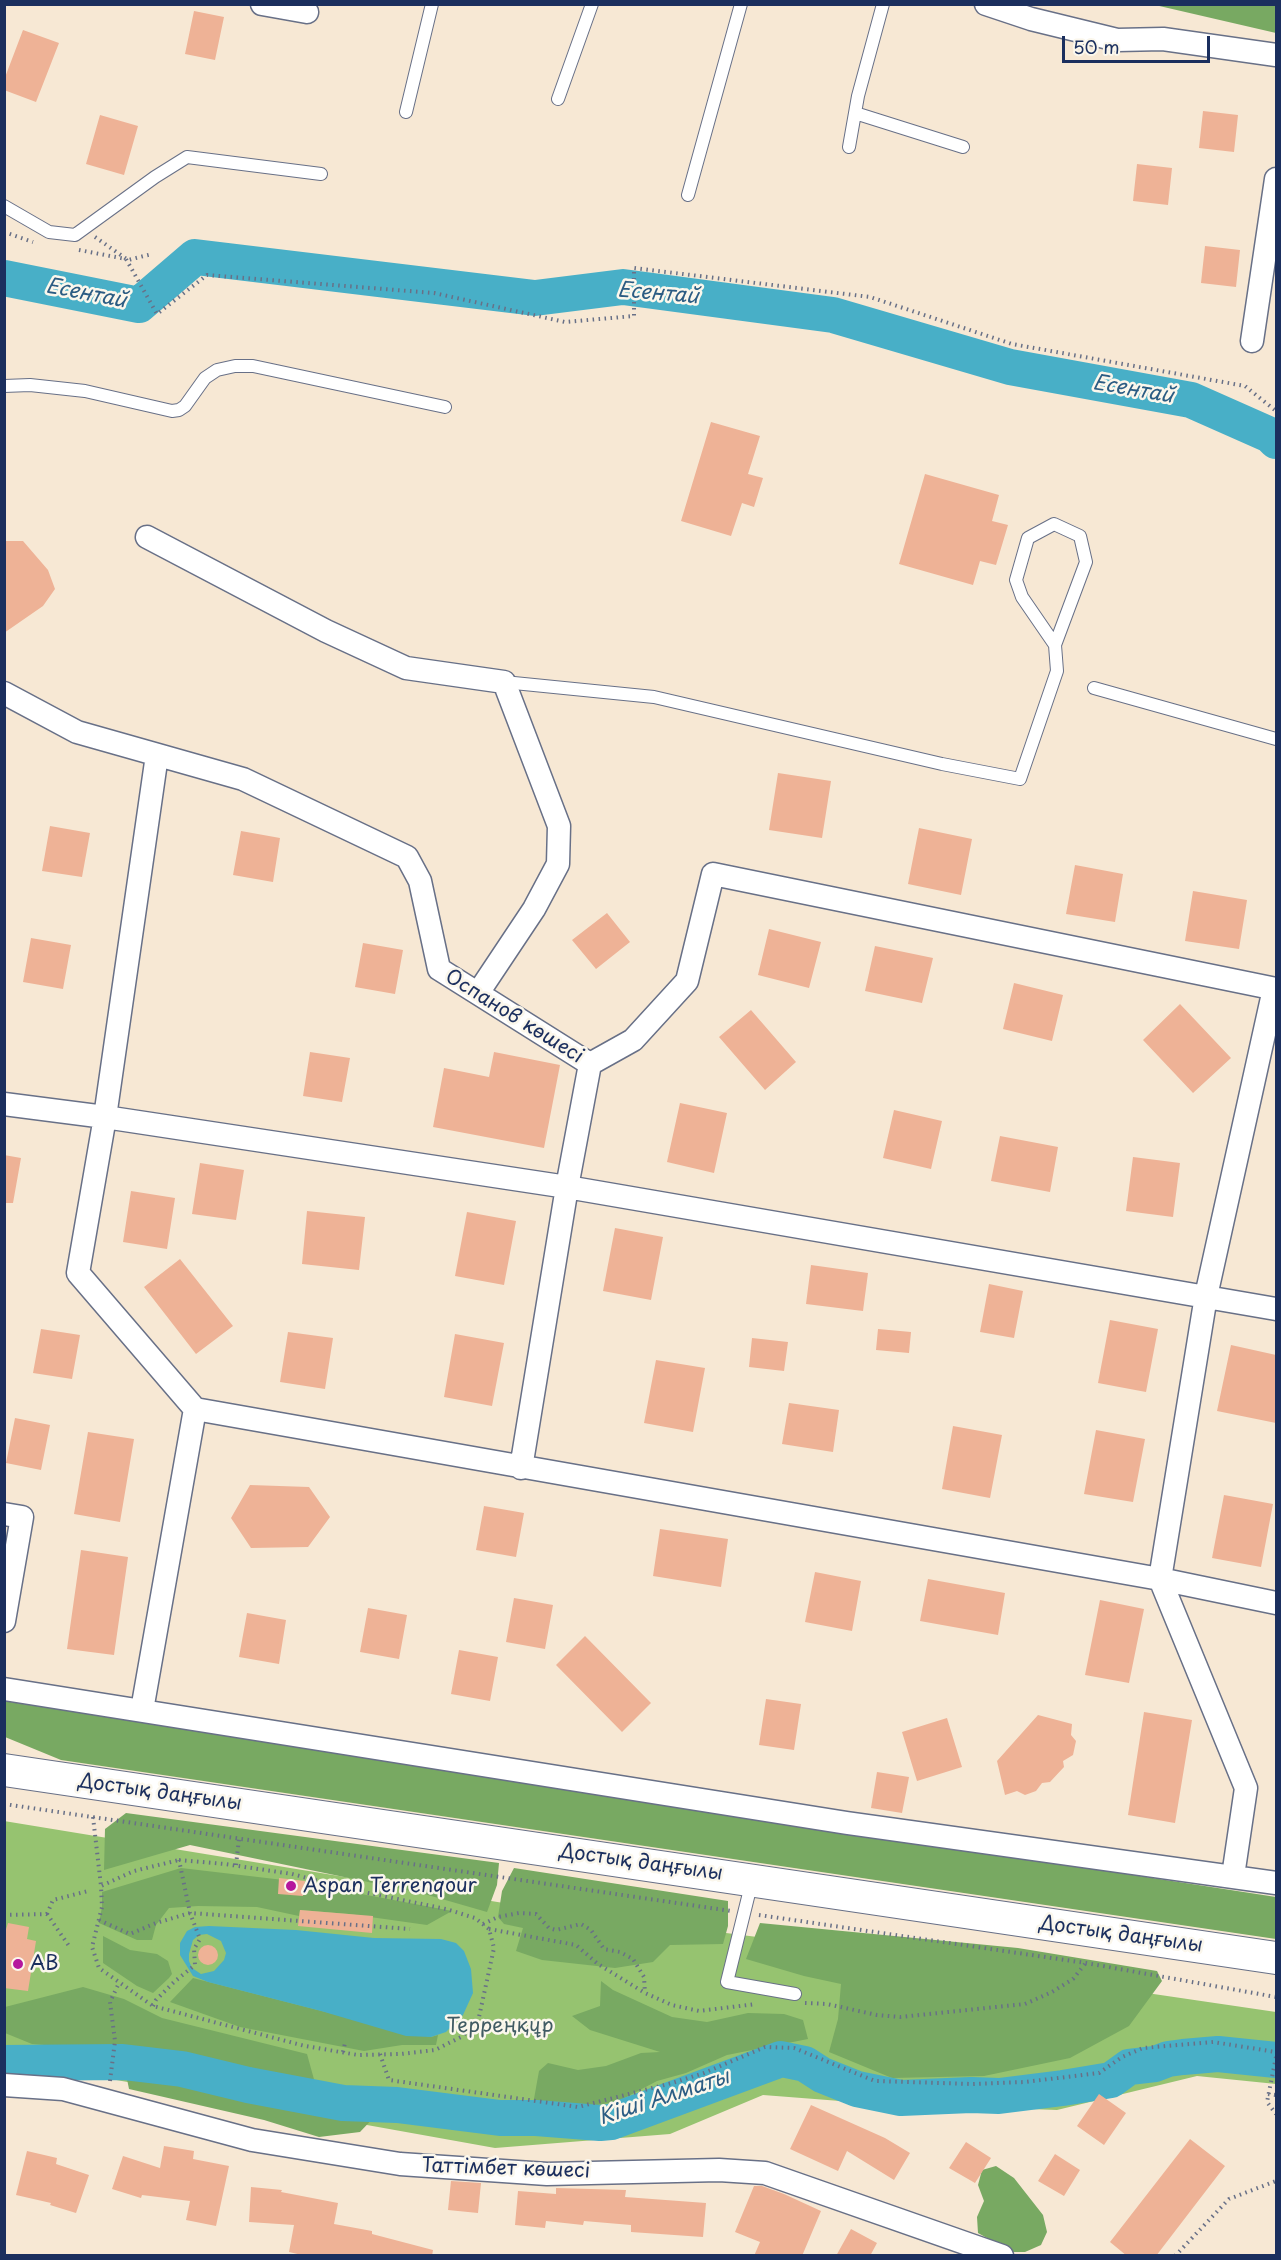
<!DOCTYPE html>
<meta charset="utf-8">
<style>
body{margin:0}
#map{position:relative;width:1281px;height:2260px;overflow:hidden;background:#f7e8d4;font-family:"Playpen Sans",sans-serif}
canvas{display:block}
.frame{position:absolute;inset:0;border:6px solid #1b2f5e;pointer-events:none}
.scale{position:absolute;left:1062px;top:36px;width:148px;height:27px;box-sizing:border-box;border:3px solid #1b2f5e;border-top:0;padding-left:8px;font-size:18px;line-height:21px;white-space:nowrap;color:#1b2f5e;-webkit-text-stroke:4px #fbf7ec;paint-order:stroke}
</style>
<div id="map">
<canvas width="1281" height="2260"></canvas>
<div class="frame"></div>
<div class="scale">50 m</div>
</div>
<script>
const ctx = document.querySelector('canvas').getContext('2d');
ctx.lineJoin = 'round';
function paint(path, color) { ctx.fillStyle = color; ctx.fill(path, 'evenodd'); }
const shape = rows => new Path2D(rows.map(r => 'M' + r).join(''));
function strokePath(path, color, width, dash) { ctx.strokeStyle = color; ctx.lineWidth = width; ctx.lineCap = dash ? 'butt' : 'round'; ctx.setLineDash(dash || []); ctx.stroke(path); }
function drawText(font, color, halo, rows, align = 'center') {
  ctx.font = font + ' "Playpen Sans",sans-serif'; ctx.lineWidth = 5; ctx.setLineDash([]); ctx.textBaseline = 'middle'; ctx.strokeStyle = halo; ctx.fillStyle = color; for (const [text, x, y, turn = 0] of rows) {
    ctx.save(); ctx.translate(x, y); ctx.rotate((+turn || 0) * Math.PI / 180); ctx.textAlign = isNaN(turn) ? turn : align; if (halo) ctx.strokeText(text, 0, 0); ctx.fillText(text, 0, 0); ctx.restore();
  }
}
paint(shape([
 [4,1821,540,1909,827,1946,1276,2012,1276,2084,1197,2076,1057,2110,866,2103,763,2095,670,2134,495,2148,5,2060]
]), '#96c370');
paint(shape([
 [1155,5,1276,5,1276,33],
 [4,1701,1276,1897,1276,1939,61,1760,5,1737],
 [126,1813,499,1863,497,1885,487,1912,421,1893,190,1845,104,1870,105,1829],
 [181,1868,292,1881,452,1911,427,1925,349,1914,300,1910,299,1916,257,1907,198,1906,169,1908,156,1925,152,1940,137,1940,99,1923,102,1907,102,1892],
 [514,1868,728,1901,728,1926,723,1944,670,1945,653,1962,615,1968,542,1960,516,1951,523,1928,504,1924,498,1917,502,1891],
 [760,1923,1018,1948,1157,1971,1162,1981,1129,2026,1070,2058,984,2076,892,2078,829,2052,838,2019,841,1984,804,1976,746,1959],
 [103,1936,130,1950,157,1954,168,1961,172,1974,169,1978,153,1993,137,1986,103,1963],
 [193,1978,357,2020,431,2037,438,2035,436,2045,402,2045,364,2051,240,2027,170,2002],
 [601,1981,613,1990,672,2017,707,2022,748,2013,784,2014,803,2020,808,2039,727,2055,686,2073,657,2081,619,2101,587,2107,532,2110,539,2071,548,2063,578,2070,606,2066,641,2053,660,2052,590,2030,572,2016,600,2006],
 [83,1987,124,1999,162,2018,307,2054,315,2083,130,2052,32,2044,5,2033,5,2007],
 [125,2069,329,2109,380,2111,360,2132,319,2137,264,2120,129,2089],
 [996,2166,1014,2178,1043,2215,1047,2232,1041,2245,1025,2252,1012,2252,978,2233,977,2217,984,2201,978,2185,982,2170]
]), '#78a962');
paint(shape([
 [209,1926,296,1930,374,1938,441,1939,456,1943,464,1951,471,1969,473,1993,463,2015,446,2032,431,2037,406,2036,321,2011,208,1982,193,1976,180,1955,180,1943,187,1931,195,1927],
 [207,1934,221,1941,226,1953,224,1960,214,1971,201,1974,192,1968,189,1961,189,1954,193,1940,199,1935]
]), '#48afc7');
strokePath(shape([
 [4,278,139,305,195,257,535,298,623,287,833,315,1010,367,1191,400,1270,435,1276,441],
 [4,2063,123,2062,182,2069,248,2085,343,2103,397,2105,500,2118,536,2118,600,2123,611,2122,781,2059,805,2064,822,2075,857,2089,901,2098,971,2095,999,2096,1063,2088,1111,2080,1129,2067,1155,2064,1168,2059,1183,2057,1218,2054,1276,2060]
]), '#48afc7', 36);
paint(shape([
 [194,11,224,17,215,60,185,54],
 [23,30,59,43,36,102,4,90,4,80],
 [1203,111,1238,115,1234,152,1199,148],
 [100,115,138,126,124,175,86,164],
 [1137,164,1172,168,1168,205,1133,201],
 [1205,246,1240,250,1236,287,1201,283],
 [711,422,760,436,748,474,763,478,754,507,742,503,731,536,681,521],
 [925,474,999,495,992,521,1008,525,996,565,980,561,973,585,899,564],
 [4,541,23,541,48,570,55,589,43,606,4,633],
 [778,773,831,781,822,838,769,830],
 [50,826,90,833,82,877,42,871],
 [919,828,972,839,961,895,908,884],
 [241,831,280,838,273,882,233,875],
 [1075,865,1123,874,1115,922,1066,914],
 [1193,891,1247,900,1239,949,1185,941],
 [607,913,630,942,596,969,572,940],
 [769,929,821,942,809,988,758,975],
 [31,938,71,945,63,989,23,982],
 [363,943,403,950,395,994,355,987],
 [875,946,933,958,922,1003,865,991],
 [1014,983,1063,995,1052,1041,1003,1029],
 [1180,1004,1231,1058,1193,1093,1143,1040],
 [751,1010,796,1062,765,1090,719,1037],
 [310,1052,350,1058,342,1102,303,1096],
 [494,1052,560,1065,544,1148,433,1127,444,1068,489,1077],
 [680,1103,727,1113,714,1173,667,1162],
 [894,1110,942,1121,931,1169,883,1158],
 [1000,1136,1058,1147,1050,1192,991,1181],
 [4,1155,21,1158,13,1203,4,1203],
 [1133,1157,1180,1163,1173,1217,1126,1211],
 [200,1163,244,1170,236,1220,192,1214],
 [131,1191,175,1198,167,1249,123,1242],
 [307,1211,365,1217,359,1270,302,1264],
 [467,1212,516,1221,504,1285,455,1276],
 [615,1228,663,1237,651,1300,603,1291],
 [180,1259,233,1326,196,1354,144,1287],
 [811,1265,868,1273,863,1311,806,1304],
 [989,1284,1023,1291,1014,1338,980,1332],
 [1110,1320,1158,1329,1146,1392,1098,1383],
 [41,1329,80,1335,72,1379,33,1373],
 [878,1329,911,1332,909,1353,876,1350],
 [288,1332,333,1338,325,1389,280,1382],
 [455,1334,504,1343,492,1406,444,1397],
 [752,1338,788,1342,784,1371,749,1367],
 [1231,1345,1276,1355,1276,1423,1217,1411],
 [656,1360,705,1368,693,1432,644,1423],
 [789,1403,839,1410,833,1452,782,1444],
 [15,1418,50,1425,41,1470,6,1463],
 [953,1426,1002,1435,990,1498,942,1489],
 [1096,1430,1145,1439,1133,1502,1084,1494],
 [88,1432,134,1439,120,1522,74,1514],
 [250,1485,309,1487,330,1517,308,1547,251,1548,231,1518],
 [1224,1495,1273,1504,1261,1567,1212,1558],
 [484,1506,524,1513,516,1557,476,1550],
 [660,1529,728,1539,721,1587,653,1576],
 [81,1550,128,1557,114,1655,67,1649],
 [815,1572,861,1581,852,1631,805,1622],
 [928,1579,1005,1593,998,1635,920,1621],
 [514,1598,553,1605,545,1649,506,1642],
 [1100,1600,1144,1609,1129,1683,1085,1675],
 [368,1608,407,1615,399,1659,360,1652],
 [247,1613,286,1620,279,1664,239,1657],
 [585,1636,651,1703,622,1732,556,1665],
 [459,1650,498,1657,490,1701,451,1694],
 [766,1699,801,1704,794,1750,759,1745],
 [1144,1712,1192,1720,1175,1823,1128,1815],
 [1038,1715,1072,1724,1071,1735,1076,1741,1073,1755,1063,1761,1064,1767,1050,1782,1042,1783,1036,1791,1025,1795,1017,1791,1005,1795,997,1761],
 [947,1718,962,1767,917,1781,902,1732],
 [877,1772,909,1777,902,1813,871,1808],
 [279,1878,305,1881,303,1896,278,1894],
 [300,1910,373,1916,372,1933,298,1926],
 [8,1923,29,1927,27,1939,36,1941,28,1991,4,1988,4,1936],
 '198 1955a10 10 0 1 1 20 0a10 10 0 1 1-20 0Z',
 [1099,2094,1126,2113,1104,2145,1077,2126],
 [811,2105,885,2138,910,2153,894,2180,847,2151,838,2171,790,2149],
 [1190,2139,1225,2166,1156,2256,1127,2256,1110,2242],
 [966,2142,991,2158,975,2183,949,2168],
 [164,2146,194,2151,193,2159,229,2166,216,2226,186,2220,190,2201,142,2195,141,2198,112,2189,123,2156,160,2168],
 [27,2151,57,2158,56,2164,89,2175,76,2213,50,2205,51,2203,16,2195],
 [1055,2154,1080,2170,1064,2196,1038,2181],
 [451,2181,481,2183,478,2213,448,2210],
 [754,2186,762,2186,784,2194,821,2211,802,2256,754,2256,760,2242,735,2232],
 [251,2187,282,2190,281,2192,338,2203,334,2224,372,2231,372,2234,433,2250,432,2256,306,2256,289,2252,294,2225,249,2222],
 [556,2188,626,2190,625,2197,706,2203,703,2237,631,2232,631,2225,584,2221,583,2225,546,2221,545,2228,515,2225,518,2191,556,2194],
 [851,2229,877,2243,870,2256,836,2256]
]), '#eeb296');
const lane = shape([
 [558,99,592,4],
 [406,112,432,4],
 [855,113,963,147],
 [849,147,858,96,883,4],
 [688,195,741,4],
 [4,206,49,232,75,235,155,177,187,157,321,174],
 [4,386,30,385,85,391,172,411,179,410,185,406,205,378,217,370,235,366,253,366,445,407],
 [504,682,654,697,942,764,1020,779,1057,671,1055,645,1022,597,1016,580,1028,538,1054,524,1080,536,1086,562,1055,645],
 [1094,688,1276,739],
 [752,1881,727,1982,795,1994]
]);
const street = shape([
 [262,4,307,12],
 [986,4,1031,19,1117,40,1163,39,1276,55],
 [1252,341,1276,179],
 [147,537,326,631,406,668,504,682,559,826,558,864,534,909,478,993],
 [4,693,77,732,243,779,407,857,420,881,439,969,590,1064,567,1187,521,1468],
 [157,755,105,1117,78,1273,195,1409,1160,1579,1276,1603],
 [590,1064,633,1040,687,981,713,874,1276,989],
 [4,1104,105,1117,567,1187,1276,1309],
 [4,1514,22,1517,4,1621],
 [4,1689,847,1823,1276,1883],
 [142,1710,195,1409],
 [1233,1876,1246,1788,1160,1579,1206,1296,1274,989],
 [4,2085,63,2089,252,2140,400,2164,547,2174,719,2170,765,2173,1002,2256]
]);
const secondary = shape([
 [4,1770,1276,1958]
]);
strokePath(lane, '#687087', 14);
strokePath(street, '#687087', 25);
strokePath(secondary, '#687087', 34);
strokePath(shape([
 [4,232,33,242],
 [95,237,128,260,152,254],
 [79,250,126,259,157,314,207,275,434,293,565,322,634,316,634,268,870,297,1012,344,1245,386,1276,411],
 [4,1804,731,1911],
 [93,1817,101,1886],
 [179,1860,225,1864,292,1874,349,1889,446,1909,475,1918,489,1929,494,1948,479,2017,463,2036,435,2050,401,2054,358,2055,305,2046,153,2006,99,1968,92,1947,102,1907,101,1886,134,1871,179,1860],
 [236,1865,239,1839],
 [47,1914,53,1900,88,1891],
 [47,1914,69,1946],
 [4,1915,47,1914],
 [759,1915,1086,1963,1276,1997],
 [99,1920,130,1934,156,1923,190,1913,410,1929],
 [483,1924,498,1917,519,1913,536,1914,549,1928,556,1930,581,1924,591,1930,604,1949,620,1952,633,1959,644,1977,645,1993],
 [489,1929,576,1945,598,1964,645,1993,672,2005,699,2011,756,2004],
 [805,2003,827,2004,877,2015,900,2017,1025,2004,1052,1992,1073,1979,1085,1964],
 [153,2006,156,2000,174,1982,195,1965,194,1949,200,1939,190,1913,179,1860],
 [343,2052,345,2043],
 [380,2054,389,2080,578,2107,672,2083,704,2073,765,2047,794,2048,875,2081,972,2084,1025,2082,1099,2073,1122,2057,1143,2048,1213,2042,1276,2052],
 [1276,2057,1267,2102,1276,2114],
 [110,2081,115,2041,110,2002,119,1983],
 [1268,2094,1276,2095],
 [1175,2256,1229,2199,1276,2181]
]), '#687087', 4, [1.5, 4.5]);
strokePath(lane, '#fff', 12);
strokePath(street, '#fff', 22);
strokePath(secondary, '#fff', 32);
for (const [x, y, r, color] of [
 [291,1886,6,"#b5179e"],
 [18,1964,6,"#b5179e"]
]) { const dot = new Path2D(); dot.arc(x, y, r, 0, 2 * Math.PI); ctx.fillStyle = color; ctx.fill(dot); strokePath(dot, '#fbf7ec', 2); }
drawText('20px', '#1b2f5e', '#fbf7ec', [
 ["Оспанов көшесі",514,1017,32],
 ["Достық даңғылы",160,1793,8],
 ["Достық даңғылы",641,1863,8],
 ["Достық даңғылы",1121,1935,8],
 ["Таттімбет көшесі",506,2169,2]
]);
drawText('20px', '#1b2f5e', '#fbf7ec', [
 ["Aspan Terrenqour",303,1886],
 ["AB",30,1964]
], 'left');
drawText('20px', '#405b63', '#fbf7ec', [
 ["Терреңқұр",500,2026]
]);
drawText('italic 21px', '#2b5c83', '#fbf7ec', [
 ["Есентай",86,294,11],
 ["Есентай",658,294,5],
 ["Есентай",1133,390,10],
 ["Кіші Алматы",664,2098,-18]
]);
</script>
